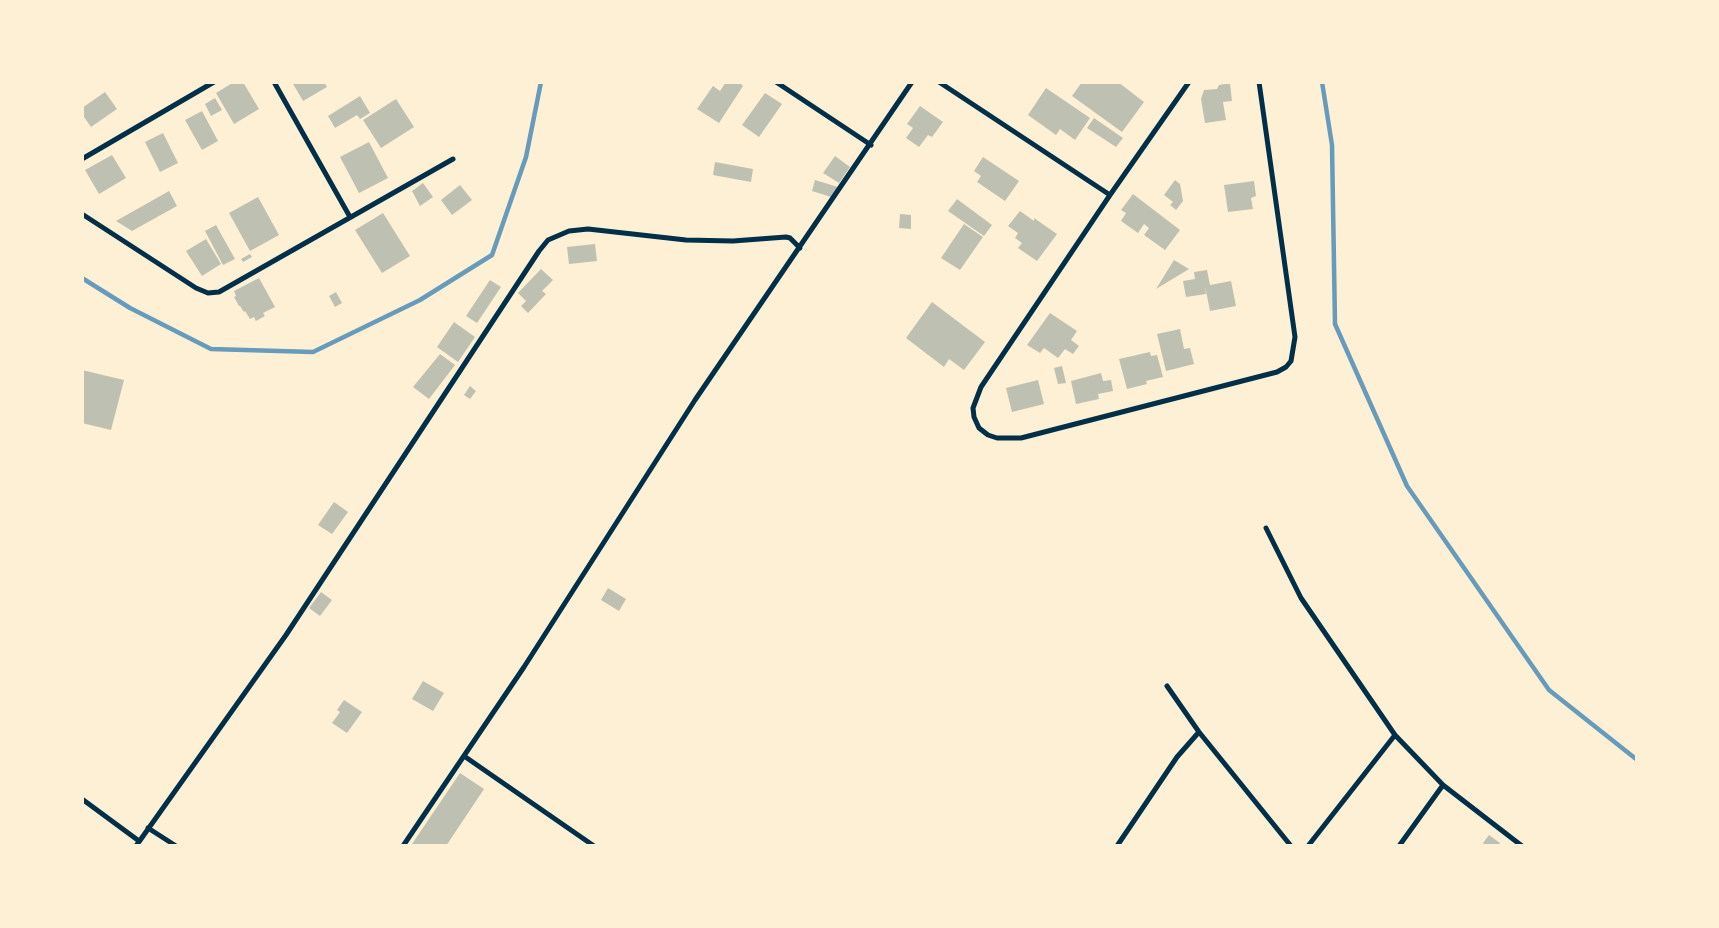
<!DOCTYPE html>
<style>
body{margin:0}
#map{position:relative;width:1719px;height:928px;overflow:hidden;background:#fdf0d5;font-family:"DejaVu Sans",sans-serif}
canvas{display:block}
.frame{position:absolute;inset:0;border:84px solid #fdf0d5;pointer-events:none}
</style>
<div id="map">
<canvas width="1719" height="928"></canvas>
<div class="frame"></div>
</div>
<script>
const ctx = document.querySelector('canvas').getContext('2d');
ctx.lineJoin = 'round';
const shape = rows => new Path2D(rows.map(r => 'M' + r).join(''));
function strokePath(path, color, width, dash) { ctx.strokeStyle = color; ctx.lineWidth = width; ctx.lineCap = dash ? 'butt' : 'round'; ctx.setLineDash(dash || []); ctx.stroke(path); }
function paint(path, color) { ctx.fillStyle = color; ctx.fill(path, 'evenodd'); }
strokePath(shape([
 [1322,82,1332,145,1335,324,1407,486,1549,690,1636,759],
 [82,278,130,308,211,349,313,352,420,300,492,255,526,157,541,82]
]), '#669bbc', 4.5);
paint(shape([
 [234,82,243,82,259,109,234,124,216,93],
 [292,82,324,82,327,87,303,101],
 [726,82,739,82,743,86,719,123,697,109,713,86,720,91],
 [1082,82,1118,82,1144,102,1122,132,1072,96],
 [1230,83,1232,101,1223,102,1226,120,1205,123,1201,99,1204,90,1217,89,1219,85],
 [1046,88,1090,118,1075,140,1060,129,1056,135,1028,115],
 [105,92,117,109,91,127,82,114,82,108],
 [765,93,782,104,759,137,742,125],
 [360,96,370,113,360,119,357,115,335,128,328,116],
 [215,98,222,110,211,116,205,104],
 [396,99,414,127,381,148,363,120],
 [920,106,943,122,932,137,928,135,919,147,906,138,913,128,907,124],
 [202,111,218,141,202,150,185,120],
 [1094,118,1123,138,1116,147,1087,128],
 [163,133,178,163,160,172,145,142],
 [369,142,388,178,359,193,340,157],
 [112,155,126,178,99,194,85,170],
 [835,156,850,167,839,183,823,173],
 [983,157,1019,181,1005,201,977,182,981,176,974,171],
 [715,162,753,169,751,182,713,175],
 [815,180,838,187,831,197,812,191],
 [1175,180,1180,184,1183,201,1176,210,1170,205,1173,202,1164,195],
 [1254,181,1256,196,1251,198,1253,209,1228,212,1224,185],
 [423,183,433,197,420,206,412,191],
 [460,185,472,200,452,215,441,200],
 [169,191,177,206,132,231,116,221],
 [1133,194,1180,230,1165,250,1144,235,1149,228,1144,224,1138,233,1121,221,1126,213,1121,210],
 [258,197,279,235,250,251,229,213],
 [957,199,992,225,984,236,948,211],
 [1020,211,1034,221,1034,218,1057,234,1037,261,1018,248,1022,243,1015,238,1018,233,1008,226],
 [383,213,410,256,382,273,355,230],
 [900,214,911,215,911,229,899,228],
 [964,224,983,237,960,270,941,258],
 [216,225,235,259,223,265,205,231],
 [206,239,221,264,202,276,186,251],
 [595,244,597,261,569,264,567,247],
 [250,254,252,257,243,262,241,259],
 [1174,260,1189,269,1156,289],
 [541,269,553,280,542,291,546,294,528,313,521,306,526,301,518,293],
 [1207,270,1210,285,1231,281,1236,306,1210,311,1205,286,1206,294,1186,297,1183,281,1195,279,1194,272],
 [259,278,275,307,263,313,265,316,256,321,254,317,250,319,245,311,244,312,240,306,239,306,234,297,236,296,234,291],
 [490,280,501,287,477,323,466,316],
 [336,292,342,303,335,307,329,296],
 [932,302,985,342,964,370,949,359,944,367,906,338],
 [1050,313,1077,331,1071,340,1079,346,1073,354,1065,349,1058,358,1044,348,1040,353,1027,345],
 [454,322,475,337,458,362,437,347],
 [1180,329,1184,349,1190,348,1194,364,1166,371,1157,334],
 [1150,352,1151,356,1157,355,1163,377,1146,381,1147,384,1127,389,1119,359],
 [440,354,455,365,429,399,413,387],
 [1062,366,1066,383,1058,384,1054,368],
 [82,370,124,380,111,430,82,423],
 [1101,373,1103,381,1111,380,1113,391,1098,394,1099,399,1076,404,1071,381],
 [1038,380,1044,404,1012,412,1006,388],
 [470,386,476,391,470,399,464,395],
 [334,502,348,512,332,534,318,525],
 [608,588,626,599,619,611,601,600],
 [321,592,332,600,320,616,309,608],
 [423,681,444,693,433,711,412,699],
 [344,700,362,712,347,733,332,723,340,712,337,710],
 [460,773,484,789,446,846,414,846,412,844],
 [1489,835,1500,843,1498,846,1486,846,1483,843]
]), '#bec0b2');
strokePath(shape([
 [274,82,350,217],
 [776,82,871,145],
 [939,82,1110,195],
 [1189,82,1110,195,981,387,973,408,974,417,979,428,988,435,997,438,1021,438,1277,372,1286,367,1291,361,1295,337,1259,82],
 [82,159,214,82],
 [82,214,196,288,208,293,219,292,453,159],
 [1266,528,1301,598,1395,735,1443,785,1522,846],
 [1167,686,1199,732,1291,846],
 [464,756,594,846],
 [82,799,139,841],
 [148,828,176,846],
 [136,846,286,635,539,251,548,240,569,231,588,229,686,240,733,241,786,237,790,238,800,248],
 [403,846,524,667,695,400,912,82],
 [1117,846,1177,757,1199,732],
 [1308,846,1395,735],
 [1399,846,1443,785]
]), '#003049', 5);
</script>
